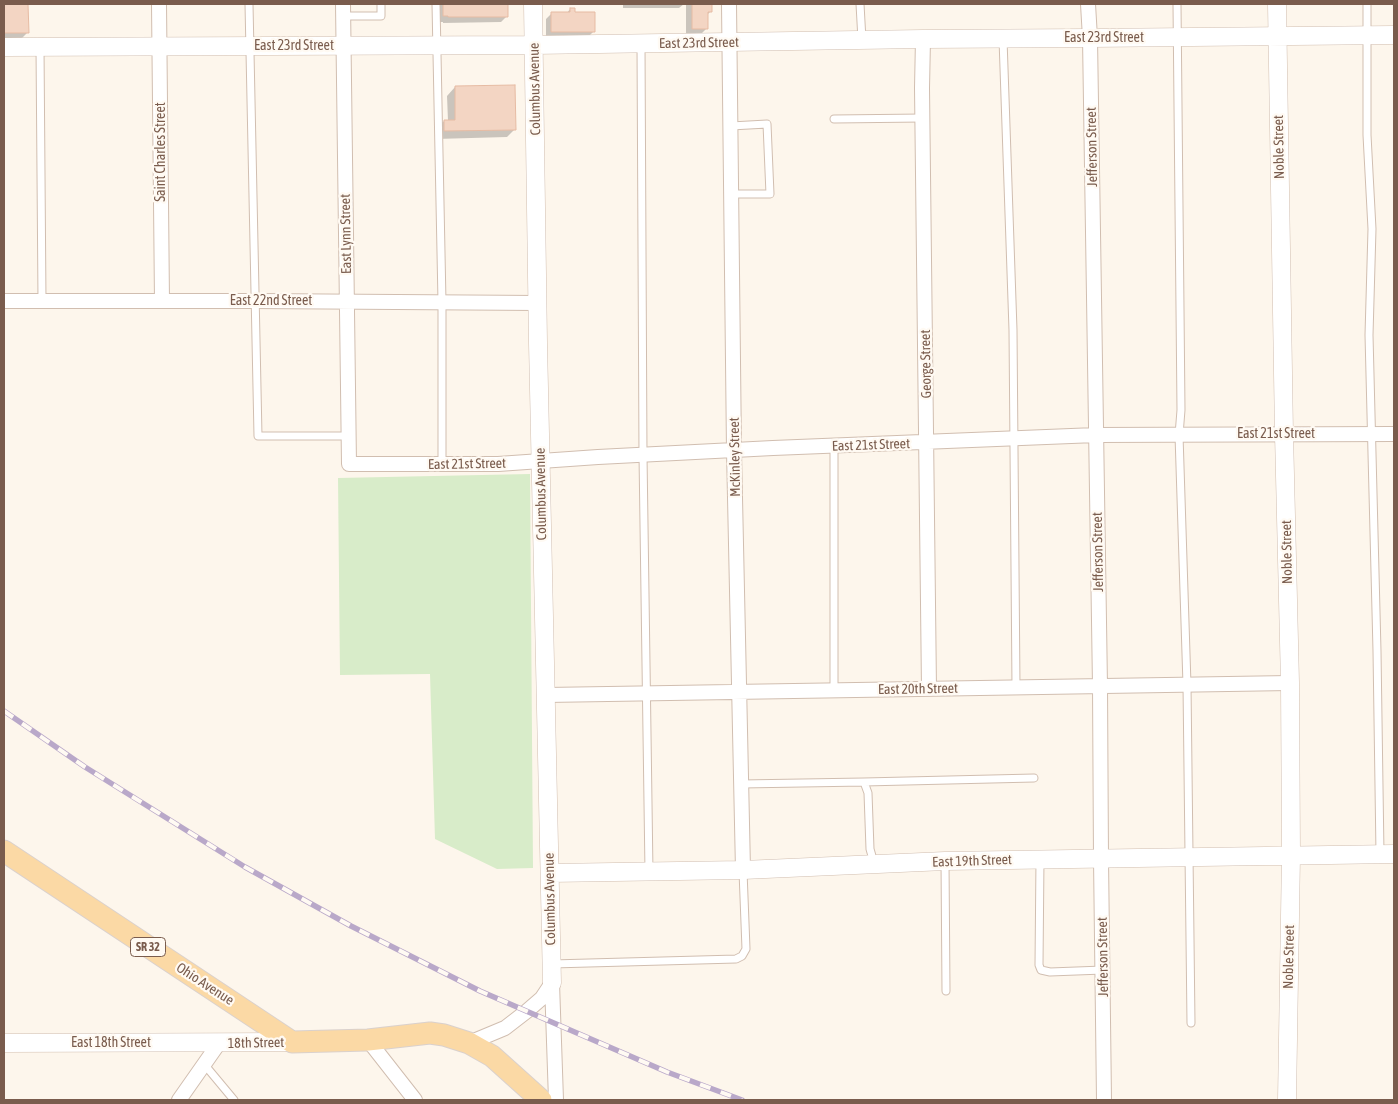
<!DOCTYPE html>
<style>
body{margin:0}
#map{position:relative;width:1398px;height:1104px;overflow:hidden;background:#fdf6ec;font-family:"Asap Condensed",sans-serif}
canvas{display:block}
.frame{position:absolute;inset:0;border:5px solid #7a5c4d;pointer-events:none}
</style>
<div id="map">
<canvas width="1398" height="1104"></canvas>
<div class="frame"></div>
</div>
<script>
const ctx = document.querySelector('canvas').getContext('2d');
ctx.lineJoin = 'round';
function paint(path, color) { ctx.fillStyle = color; ctx.fill(path, 'evenodd'); }
const shape = rows => new Path2D(rows.map(r => 'M' + r).join(''));
function strokePath(path, color, width, dash) { ctx.strokeStyle = color; ctx.lineWidth = width; ctx.lineCap = dash ? 'butt' : 'round'; ctx.setLineDash(dash || []); ctx.stroke(path); }
function drawText(font, color, halo, rows, align = 'center') {
  ctx.font = font + ' "Asap Condensed",sans-serif'; ctx.lineWidth = 4.5; ctx.setLineDash([]); ctx.textBaseline = 'middle'; ctx.strokeStyle = halo; ctx.fillStyle = color; for (const [text, x, y, turn = 0] of rows) {
    ctx.save(); ctx.translate(x, y); ctx.rotate((+turn || 0) * Math.PI / 180); ctx.textAlign = isNaN(turn) ? turn : align; if (halo) ctx.strokeText(text, 0, 0); ctx.fillText(text, 0, 0); ctx.restore();
  }
}
paint(shape([
 [530,474,533,868,497,869,435,839,430,674,340,675,338,478]
]), '#d8ecc9');
paint(shape([
 [4,4,27,4,27,33,21,39,4,39],
 [438,4,507,4,507,16,501,22,443,23,443,22,438,22],
 [623,4,684,4,679,8,623,8],
 [686,4,711,4,711,11,707,15,707,28,701,34,686,34],
 [570,9,594,31,588,37,546,37,546,19,552,13,567,13],
 [455,87,515,129,507,137,436,139,436,129,444,121,448,121,447,96]
]), '#0003');
const building = shape([
 [4,4,28,4,29,33,4,33,4,4],
 [443,4,508,4,508,17,448,17,448,16,443,16,443,4],
 [692,4,712,4,712,12,708,12,708,29,692,29,692,4],
 [570,8,575,8,575,12,595,12,595,32,551,32,551,12,570,12,570,8],
 [515,85,516,130,444,131,444,120,455,120,455,86,515,85]
]);
paint(building, '#f3d5c3');
strokePath(building, '#e6bba3', 1);
const service = shape([
 [249,4,258,436,349,436],
 [436,4,442,302,442,464],
 [860,4,862,40],
 [1177,4,1181,410,1179,435,1187,685,1191,1023],
 [1367,4,1367,135,1372,229,1369,335,1377,651,1380,854],
 [344,16,381,16,381,4],
 [1003,39,1013,330,1016,687],
 [641,44,643,455,649,872],
 [40,47,42,301],
 [834,119,923,118],
 [731,126,767,124,770,194,731,194],
 [834,446,834,691],
 [864,782,868,793,870,849,874,863],
 [741,784,864,782,1034,778],
 [1040,859,1039,965,1041,970,1050,972,1103,970],
 [945,861,946,991],
 [552,964,736,959,742,956,746,949,743,871],
 [204,1064,234,1100]
]);
const minor = shape([
 [159,4,162,301],
 [343,4,349,464,498,464,598,457,773,448,1096,435,1394,434],
 [729,4,734,451,743,870],
 [1088,4,1090,38,1100,686,1101,859,1104,1100],
 [923,39,922,88,929,689],
 [4,301,255,301,538,303],
 [546,695,1290,683],
 [552,983,556,1100],
 [368,1040,415,1100],
 [469,1043,505,1028,527,1011,542,998,552,983],
 [179,1100,219,1043]
]);
const tertiary = shape([
 [533,4,538,343,552,983],
 [1277,4,1284,434,1290,683,1291,855,1287,1100],
 [4,47,534,45,923,39,1090,38,1394,35],
 [550,873,743,870,945,861,1394,854],
 [4,1043,292,1042]
]);
const primary = shape([
 [4,851,292,1042,368,1040,430,1033,444,1035,469,1043,492,1056,541,1100]
]);
strokePath(service, '#d1beb0', 9);
strokePath(minor, '#d1beb0', 16);
strokePath(tertiary, '#d1beb0', 19);
strokePath(primary, '#dad1cd', 23);
strokePath(service, '#fff', 7);
strokePath(minor, '#fff', 14);
strokePath(tertiary, '#fff', 18);
strokePath(primary, '#fbd9a5', 21);
const rail = shape([
 [4,711,85,767,245,867,351,926,480,991,667,1072,742,1100]
]);
strokePath(rail, '#b9a8c9', 5.5);
strokePath(rail, '#fffaf3', 4, [11]);
for (const [x, y, w] of [
 [148,947,35]
]) { const box = new Path2D(); box.roundRect(x - w / 2, y - 9.5, w, 19, 4); ctx.fillStyle = '#fffaf3'; ctx.fill(box); strokePath(box, '#7a5c4d', 1); }
drawText('bold 12px', '#7a5c4d', null, [
 ["SR 32",148,947]
]);
drawText('14px', '#7a5c4d', '#fffaf3', [
 ["East 23rd Street",1104,38],
 ["East 23rd Street",699,43,-1],
 ["East 23rd Street",294,46],
 ["Columbus Avenue",535,89,-91],
 ["Jefferson Street",1092,147,-91],
 ["Noble Street",1279,147,-91],
 ["Saint Charles Street",161,152,-90],
 ["East Lynn Street",346,234,-91],
 ["East 22nd Street",271,301],
 ["George Street",926,364,-91],
 ["East 21st Street",1276,434],
 ["East 21st Street",871,445,-2],
 ["McKinley Street",735,457,-91],
 ["East 21st Street",467,464,-1],
 ["Columbus Avenue",541,494,-91],
 ["Jefferson Street",1098,552,-91],
 ["Noble Street",1287,552,-91],
 ["East 20th Street",918,689,-1],
 ["East 19th Street",972,861,-2],
 ["Columbus Avenue",550,899,-91],
 ["Jefferson Street",1103,957,-91],
 ["Noble Street",1289,957,-89],
 ["Ohio Avenue",205,984,33],
 ["East 18th Street",111,1043],
 ["18th Street",256,1043,-1]
]);
</script>
